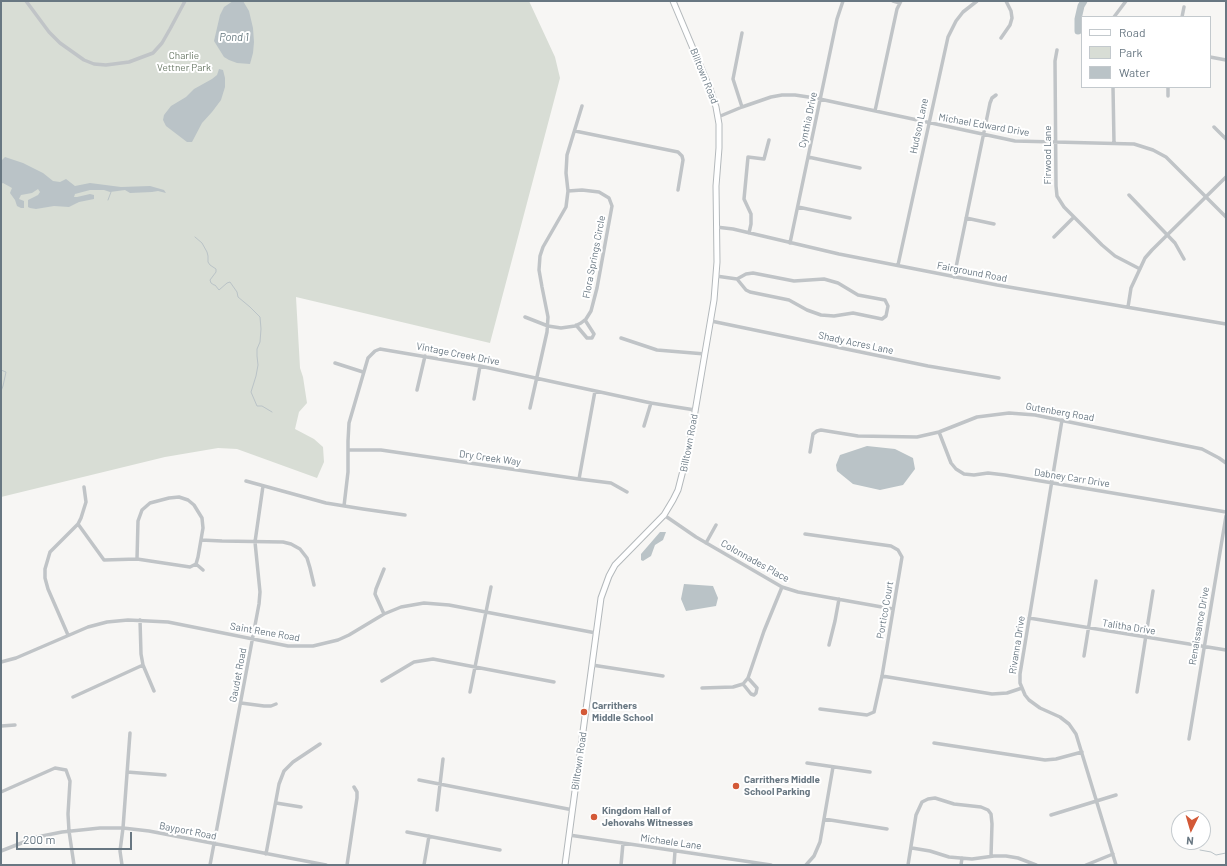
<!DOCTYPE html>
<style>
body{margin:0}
#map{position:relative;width:1227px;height:866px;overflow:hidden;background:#f7f6f4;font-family:Barlow,sans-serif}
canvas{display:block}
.frame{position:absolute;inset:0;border:2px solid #687782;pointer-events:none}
.legend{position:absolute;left:1081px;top:16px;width:130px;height:72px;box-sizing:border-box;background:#fff;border:1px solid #c3c9cd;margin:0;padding:5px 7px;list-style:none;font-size:12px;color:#687782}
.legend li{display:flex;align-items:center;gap:8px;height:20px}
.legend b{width:20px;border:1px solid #c3c9cd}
.north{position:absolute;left:1171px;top:810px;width:40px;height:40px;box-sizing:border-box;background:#fff;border:1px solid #c3c9cd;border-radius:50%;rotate:185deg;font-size:11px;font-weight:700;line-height:16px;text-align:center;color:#687782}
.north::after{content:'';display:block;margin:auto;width:14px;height:18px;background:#d35937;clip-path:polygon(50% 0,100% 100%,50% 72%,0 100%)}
.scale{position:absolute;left:16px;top:832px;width:116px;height:18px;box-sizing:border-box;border:2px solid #687782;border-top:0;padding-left:5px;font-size:12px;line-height:14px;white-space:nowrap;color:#687782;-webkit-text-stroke:3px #fff;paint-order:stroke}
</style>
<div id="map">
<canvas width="1227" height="866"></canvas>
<div class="frame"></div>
<ul class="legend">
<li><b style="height:5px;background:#fff"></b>Road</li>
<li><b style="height:11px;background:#d8ddd5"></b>Park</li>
<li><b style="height:11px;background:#bac3c7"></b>Water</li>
</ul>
<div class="north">N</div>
<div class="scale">200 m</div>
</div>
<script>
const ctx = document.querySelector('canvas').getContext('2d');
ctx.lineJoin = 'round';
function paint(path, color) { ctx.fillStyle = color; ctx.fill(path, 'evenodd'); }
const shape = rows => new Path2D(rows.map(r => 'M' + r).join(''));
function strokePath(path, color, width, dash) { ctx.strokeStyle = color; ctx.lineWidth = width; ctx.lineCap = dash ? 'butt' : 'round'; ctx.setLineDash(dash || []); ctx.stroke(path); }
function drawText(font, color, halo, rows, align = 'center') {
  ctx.font = font + ' Barlow,sans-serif'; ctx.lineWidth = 4; ctx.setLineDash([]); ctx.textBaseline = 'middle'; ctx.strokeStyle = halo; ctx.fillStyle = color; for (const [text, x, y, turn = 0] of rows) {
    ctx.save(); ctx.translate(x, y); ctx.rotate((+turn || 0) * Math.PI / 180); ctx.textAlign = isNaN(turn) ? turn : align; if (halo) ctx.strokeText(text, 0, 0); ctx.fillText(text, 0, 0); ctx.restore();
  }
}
paint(shape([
 [1,1,529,1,555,57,560,78,490,343,296,297,300,368,303,377,307,403,299,412,295,429,314,439,323,447,324,462,317,478,237,449,218,448,165,457,1,497]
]), '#d8ddd5');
paint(shape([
 [233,1,243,1,249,11,253,28,254,42,253,53,250,64,237,63,229,60,224,57,214,41,220,15,224,7],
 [219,69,223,70,225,78,225,87,221,100,212,112,202,123,192,142,187,142,166,126,163,120,164,115,171,106,186,97,194,89,212,79,217,75],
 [5,157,23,163,43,173,53,181,60,182,66,179,75,186,90,183,121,187,150,186,164,190,166,193,158,191,152,192,130,193,125,190,110,192,104,190,90,190,75,194,74,197,77,197,90,194,94,195,94,199,79,202,69,207,54,206,36,209,30,208,28,207,28,200,38,195,40,192,38,189,32,193,21,195,19,199,24,201,24,208,21,208,17,206,15,200,10,193,12,188,3,183,1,184,1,161],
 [867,446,895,449,913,458,915,469,903,485,880,490,853,484,837,471,836,465,840,455],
 [660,532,666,532,663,540,655,545,651,556,643,561,641,560,641,554],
 [684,584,713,586,718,598,716,606,686,611,681,599]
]), '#bac3c7');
strokePath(shape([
 [108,200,111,192],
 [195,237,202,243,207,252,208,256,208,262,210,265,216,269,216,272,210,280,211,283,214,285,215,285,219,290,227,283,230,282,237,292,238,297,250,307,260,317,261,329,260,342,257,349,257,356,258,365,256,376,251,392,257,406,262,406,272,412],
 [1,370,6,372,3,386,1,391],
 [1200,850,1211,852,1216,855,1226,853]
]), '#bac3c7', 1);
strokePath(shape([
 [1078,31,1078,19,1081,6,1084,1]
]), '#bac3c7', 7);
const secondary = shape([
 [565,865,601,598,609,576,615,565,664,515,673,500,678,490,689,447,714,300,717,262,716,186,719,148,719,124,716,107,710,89,673,1]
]);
strokePath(secondary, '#b3b8bb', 7);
strokePath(shape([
 [26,1,49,32,60,43,84,60,94,64,106,65,129,62,153,53,162,43,170,29,185,1],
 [893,1,900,3],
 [1114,17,1126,1],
 [1182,17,1184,7],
 [742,33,733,79,742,107],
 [1001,38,1010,25,1012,18,1011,11,1006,1],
 [1057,50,1055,61,1056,186,1057,196,1064,207,1102,245,1115,256,1140,269],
 [1210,57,1226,60],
 [1113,87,1114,143],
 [1168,96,1168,87],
 [875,111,897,9,901,1],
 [718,117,742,107,771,97,782,95,795,95,815,98,1015,141,1134,144,1153,150,1166,157,1226,217],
 [1214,127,1226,139],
 [575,131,678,152,682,156,683,160,678,190],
 [808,157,860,168],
 [1129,195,1175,243,1184,259],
 [798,207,850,218],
 [966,218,994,224],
 [716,227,733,229,839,254,997,285,1226,324],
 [749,233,751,224,751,214,744,199,748,157,764,159,769,140],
 [1054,237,1073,218],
 [790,243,837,19,843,1],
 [898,265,948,37,956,21,963,12,977,1],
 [716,276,737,279,746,290,750,292,789,300,807,310,821,315,834,316,853,313,882,319,886,316,888,306,885,300,858,295,838,283,824,279,794,281,753,273,746,274,737,279],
 [954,277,990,103,992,98,996,95],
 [1128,307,1131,288,1145,258,1152,250,1226,177],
 [525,317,548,326,561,328,575,326,581,323,586,319,591,311,597,288,612,206,609,198,599,192,582,190,568,191],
 [711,321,928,366,999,378],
 [576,325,587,338,592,338,594,334,585,320],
 [621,338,657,350,705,354],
 [335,363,363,372],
 [417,390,425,356],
 [474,399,480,366],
 [530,408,547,332,548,317,542,287,539,270,540,256,543,247,566,207,568,191,566,173,567,155,582,106],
 [1062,420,1020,674,1020,683,1025,695,1029,700,1040,708,1060,717,1069,724,1076,734,1116,865],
 [644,426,651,403],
 [939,432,951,463,956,469,964,474,974,475,988,473,1005,475,1226,512],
 [348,450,381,450,579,479,611,483,627,492],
 [810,452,813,434,817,431,821,430,858,436,917,437,939,432,977,417,1009,413,1035,415,1202,449,1219,458,1226,463],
 [579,479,595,391],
 [246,481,326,503,363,509,405,515],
 [344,506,348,472,348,441,349,423,368,358,375,351,380,349,480,366,651,403,695,410],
 [664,515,696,537,782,587,798,592,893,609],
 [78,524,104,560,137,559,190,567,196,564],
 [805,534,891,546,898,550,902,557,882,676,874,712,867,715,820,709],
 [201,540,222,541,283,542,291,544,300,549,307,558,310,568,314,585],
 [706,543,716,525],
 [137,559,138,521,142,510,150,503,169,498,179,497,188,500,194,505,202,518,203,528,198,557,196,564],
 [196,564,203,570],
 [384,614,375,594,376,589,384,569],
 [1029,618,1226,650],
 [140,620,141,654,143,665,154,691],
 [68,635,48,589,45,578,45,569,50,552,78,524,81,518,86,502,84,487],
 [829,645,835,621,839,599],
 [1084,656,1096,581],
 [1,662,16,658,88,627,107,622,128,620,168,622,288,646,313,646,338,640,349,635,384,614,401,607,424,603,449,605,596,633],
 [592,665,663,676],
 [882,676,992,694,1007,693,1022,688],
 [382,681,414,662,433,659,554,682],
 [743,684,751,694,754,695,756,693,757,688,748,678],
 [702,688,733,687,743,684,748,678,764,631,782,587],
 [470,692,491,587],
 [1137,692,1153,591],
 [73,697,143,665],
 [241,703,264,706,271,706,276,704],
 [1,726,15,725],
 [1189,739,1226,516],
 [934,743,1045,760,1056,759,1082,752],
 [807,763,870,772],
 [127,772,165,775],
 [419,780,573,810],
 [1,792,55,768,66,770,70,781,68,814,69,831,74,865],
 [276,803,301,807],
 [437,810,443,759],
 [1051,815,1116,795],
 [824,819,887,829],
 [407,832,500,850],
 [569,835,771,865],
 [912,848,930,851,949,857,972,859,994,856,1006,856,1018,858,1036,865],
 [1,851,37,837,62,832,100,828,123,828,149,831,326,865],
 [266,854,279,784,284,771,293,762,320,744],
 [122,865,120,851,123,828,130,733],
 [210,865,259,604,260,592,255,542,263,486],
 [347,865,357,798,357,792,354,787],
 [424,865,429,836],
 [621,865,623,843],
 [674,865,675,851],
 [806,865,814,856,820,842,833,767],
 [908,865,916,815,922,802,928,799,935,798,954,804,981,807,988,810,991,814,992,824,991,856],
 [961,865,962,858],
 [1086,865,1113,854]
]), '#c0c4c7', 3.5);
strokePath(secondary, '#fff', 5);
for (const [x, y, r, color] of [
 [584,712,4,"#d35937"],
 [736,786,4,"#d35937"],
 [594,817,4,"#d35937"]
]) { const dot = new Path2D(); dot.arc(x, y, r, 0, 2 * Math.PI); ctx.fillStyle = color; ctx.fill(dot); strokePath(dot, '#fff', 1.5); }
drawText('10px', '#6b7a67', '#fff', [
 ["Charlie",184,56],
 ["Vettner Park",184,68]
]);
drawText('10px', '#687782', '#fff', [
 ["Billtown Road",704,76,68],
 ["Cynthia Drive",808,120,-78],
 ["Michael Edward Drive",984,125,10],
 ["Hudson Lane",919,126,-78],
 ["Firwood Lane",1048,155,-90],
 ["Flora Springs Circle",594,257,-79],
 ["Fairground Road",972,272,11],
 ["Shady Acres Lane",856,343,12],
 ["Vintage Creek Drive",458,354,11],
 ["Gutenberg Road",1060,412,10],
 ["Billtown Road",689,443,-79],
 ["Dry Creek Way",490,458,8],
 ["Dabney Carr Drive",1072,478,9],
 ["Colonnades Place",755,561,29],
 ["Portico Court",885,610,-80],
 ["Renaissance Drive",1199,626,-80],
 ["Talitha Drive",1129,627,9],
 ["Saint Rene Road",265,632,10],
 ["Rivanna Drive",1017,645,-81],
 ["Gaudet Road",238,675,-79],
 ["Billtown Road",579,761,-82],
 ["Bayport Road",188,831,11],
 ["Michaele Lane",671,842,8]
]);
drawText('bold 10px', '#687782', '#fff', [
 ["Carrithers",592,706],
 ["Middle School",592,718],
 ["Carrithers Middle",744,780],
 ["School Parking",744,792],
 ["Kingdom Hall of",602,811],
 ["Jehovahs Witnesses",602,823]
], 'left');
drawText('italic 11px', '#64777e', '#fff', [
 ["Pond 1",234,37]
]);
</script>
